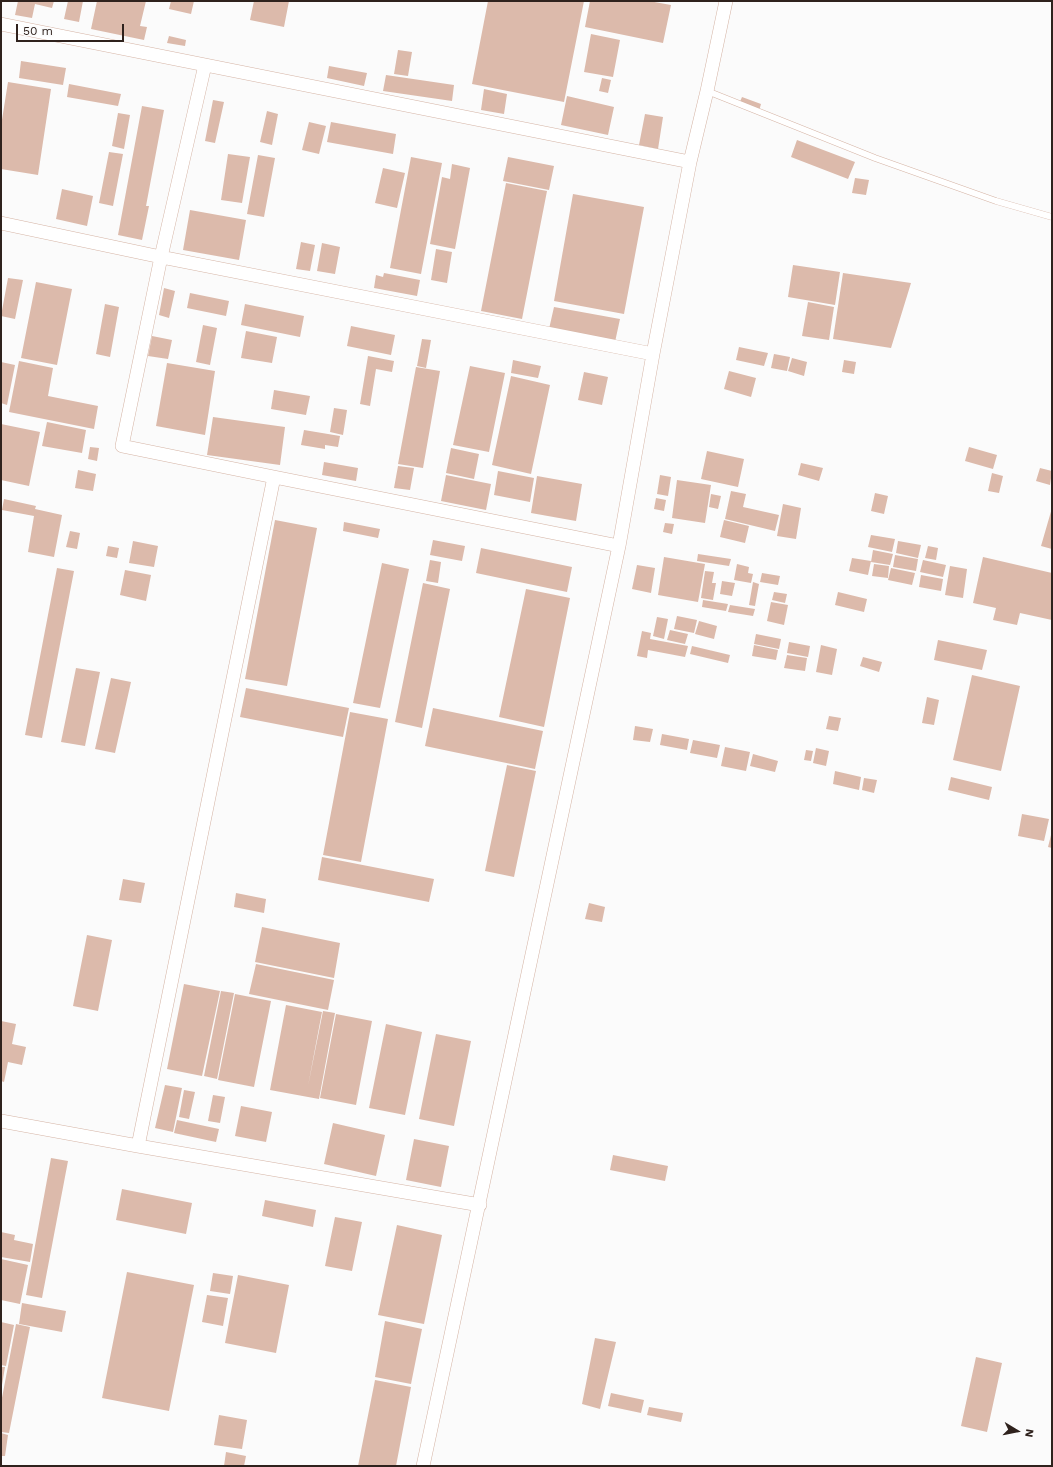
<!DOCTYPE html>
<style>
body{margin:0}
#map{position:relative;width:1053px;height:1467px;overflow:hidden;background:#fbfbfb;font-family:"Work Sans",sans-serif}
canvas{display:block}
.frame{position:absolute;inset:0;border:2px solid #2f221d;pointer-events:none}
.north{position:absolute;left:997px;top:1411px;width:40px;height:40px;-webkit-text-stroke:3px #fbfbfb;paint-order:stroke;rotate:100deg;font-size:11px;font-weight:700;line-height:16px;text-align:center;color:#2f221d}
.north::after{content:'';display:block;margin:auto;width:14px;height:18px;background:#2f221d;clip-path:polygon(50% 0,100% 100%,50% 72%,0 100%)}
.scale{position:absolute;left:16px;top:24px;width:108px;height:18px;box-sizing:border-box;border:2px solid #2f221d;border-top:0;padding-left:5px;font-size:12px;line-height:14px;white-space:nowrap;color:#2f221d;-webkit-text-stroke:3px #fbfbfb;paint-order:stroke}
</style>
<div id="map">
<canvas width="1053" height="1467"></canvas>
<div class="frame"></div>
<div class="north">N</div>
<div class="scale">50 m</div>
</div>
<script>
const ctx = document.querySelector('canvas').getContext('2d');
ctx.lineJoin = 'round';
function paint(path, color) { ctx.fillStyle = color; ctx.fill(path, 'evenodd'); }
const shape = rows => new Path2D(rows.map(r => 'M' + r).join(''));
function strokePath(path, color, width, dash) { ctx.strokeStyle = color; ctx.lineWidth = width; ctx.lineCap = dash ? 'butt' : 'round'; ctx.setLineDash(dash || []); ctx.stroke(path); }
paint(shape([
 [18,1,54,1,52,8,35,4,32,18,15,15],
 [68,1,83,1,79,22,64,19],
 [97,1,146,1,140,26,147,27,144,40,91,29],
 [171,1,194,1,191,14,169,9],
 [254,1,289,1,284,27,250,20],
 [488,1,584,1,564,102,472,84],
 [590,1,649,1,671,5,663,43,585,27],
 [591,34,620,40,613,77,584,72],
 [169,36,186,40,185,46,167,43],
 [398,50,412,52,408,76,394,74],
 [21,61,66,68,63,85,19,78],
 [329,66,367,73,364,86,327,78],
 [386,75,454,85,452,101,383,91],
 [602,78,611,80,608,93,599,91],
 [8,82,51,89,38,175,1,169,1,126],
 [69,84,121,94,118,106,67,97],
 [484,89,507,94,504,114,481,110],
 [567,96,614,107,608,135,561,125],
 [742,97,761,104,759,111,739,104],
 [213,100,224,102,215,143,205,141],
 [142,106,164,110,146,206,149,206,142,240,118,235],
 [267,111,278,114,272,145,260,142],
 [118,113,130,115,124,149,112,146],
 [645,114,663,117,658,149,639,145],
 [309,122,326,126,319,154,302,150],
 [331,122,396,134,393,154,327,142],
 [797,140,855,162,848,179,791,157],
 [109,152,123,154,113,206,99,203],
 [228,154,250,157,242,203,221,200],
 [258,155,275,158,264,217,247,214],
 [411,157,442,163,421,274,390,268],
 [508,157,554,166,549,190,503,181],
 [452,164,470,168,455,249,430,244,442,177,450,179],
 [383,168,405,173,397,208,375,203],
 [855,178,869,180,866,195,852,193],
 [506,183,547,191,522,319,481,311],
 [62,189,93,196,87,226,56,219],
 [573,194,644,207,624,314,554,301],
 [190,210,246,220,239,260,183,250],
 [301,242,315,245,310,271,296,269],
 [322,243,340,247,335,274,317,271],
 [436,249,452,252,447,283,431,280],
 [793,265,840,272,835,305,788,297],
 [384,273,420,280,417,296,374,288,376,275,383,277],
 [843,273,911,283,891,348,833,339],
 [8,278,23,280,15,319,1,316],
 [36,282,72,289,57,365,21,358],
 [164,288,175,291,169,318,159,315],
 [190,293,229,301,226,316,187,308],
 [808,302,834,307,829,340,802,336],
 [105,304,119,307,110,357,96,354],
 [245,304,304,316,300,337,241,325],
 [554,307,620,319,615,342,549,329],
 [203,325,217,328,210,365,196,362],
 [351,326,395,335,391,355,347,346],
 [246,331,277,337,272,363,241,358],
 [152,336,172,340,168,359,148,356],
 [422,339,431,340,426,368,417,366],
 [739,347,768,353,764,366,736,360],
 [774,354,790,357,787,371,771,368],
 [368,356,394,361,392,372,376,369,370,406,360,404],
 [792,358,807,362,804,376,788,371],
 [513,360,541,366,538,378,511,373],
 [844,360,856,362,854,374,842,372],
 [19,361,53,368,48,396,98,406,94,429,9,412],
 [1,362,15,365,7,405,1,403],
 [167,363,215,371,205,435,156,426],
 [470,366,505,373,489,452,453,445],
 [416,367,440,371,423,468,398,464],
 [729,371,756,378,751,397,724,389],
 [584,372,608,377,602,405,578,400],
 [511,376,550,385,531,474,492,465],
 [274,390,310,396,306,415,271,409],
 [334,408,347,410,343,435,330,432],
 [213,417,285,427,280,465,207,455],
 [47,422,86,430,82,453,42,446],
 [1,424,40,432,29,486,1,480],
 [304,430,340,436,338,447,325,445,325,449,301,445],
 [90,447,99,448,97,461,88,459],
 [969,447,997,455,993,469,965,461],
 [451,448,479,454,474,479,446,473],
 [707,451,744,459,738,487,701,479],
 [324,462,358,468,356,481,322,475],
 [801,463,823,468,819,481,798,475],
 [398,466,414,468,410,490,394,488],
 [1040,468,1052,471,1050,485,1036,481],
 [78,470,96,474,93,491,75,488],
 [498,471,534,478,530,502,494,495],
 [992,473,1003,476,999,493,988,491],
 [446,475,491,484,486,510,441,501],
 [660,475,671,477,668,496,657,494],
 [537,476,582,484,576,521,531,513],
 [677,480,711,485,705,523,672,518],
 [731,491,746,494,743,507,779,515,775,531,725,519],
 [875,493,888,496,884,514,871,511],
 [711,494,721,496,718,509,709,507],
 [656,498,666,500,664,511,654,509],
 [4,499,36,506,35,509,62,515,54,557,28,552,34,516,2,510],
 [783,504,801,508,796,539,777,536],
 [1052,508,1052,549,1041,546],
 [275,520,317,528,287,686,245,679],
 [724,520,749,526,745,543,720,537],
 [344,522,380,529,378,538,343,531],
 [665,523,674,524,672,534,663,532],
 [70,531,80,533,77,549,66,547],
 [871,535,895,539,892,552,868,547],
 [433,540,465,546,462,561,430,555],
 [133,541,158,546,154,567,129,563],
 [898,541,921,545,918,558,896,553],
 [108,546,119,548,117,558,106,556],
 [928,546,938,548,936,560,925,558],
 [481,548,572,567,567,592,476,573],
 [873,550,893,554,890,565,871,562],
 [698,554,731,559,729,566,697,561],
 [895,555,918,559,916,571,893,567],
 [664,557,705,564,698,602,658,595],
 [983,557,1052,573,1052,620,1020,613,1017,625,993,620,996,608,973,603],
 [852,558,871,561,868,575,849,571],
 [430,560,441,562,438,583,426,581],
 [923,560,946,565,943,577,920,572],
 [382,563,409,569,380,708,353,703],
 [737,564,749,567,748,573,753,574,751,583,734,580],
 [874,564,889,566,888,578,872,576],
 [637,565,655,568,651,593,632,589],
 [950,566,967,569,963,598,945,595],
 [57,568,74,571,42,738,25,735],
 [891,568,915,573,912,585,888,580],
 [125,570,151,575,146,601,120,595],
 [705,571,714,572,712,583,716,583,713,600,701,598],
 [762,573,780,576,778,585,760,582],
 [921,575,943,579,941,591,919,587],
 [722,581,735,583,732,596,720,594],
 [753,582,759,584,755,606,749,605],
 [423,583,450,589,422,728,395,722],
 [526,589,570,598,544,727,499,717],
 [774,592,787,594,785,603,772,600],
 [838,592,867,599,864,612,835,605],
 [703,600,728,604,726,611,702,607],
 [771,602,788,605,784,625,767,621],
 [730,605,755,609,753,616,728,612],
 [677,616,697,620,694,633,674,629],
 [657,617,668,619,664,639,653,636],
 [699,621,717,626,714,639,695,634],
 [670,630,688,634,685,644,667,640],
 [642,631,651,633,650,639,688,646,685,657,648,650,647,658,637,656],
 [756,634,781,639,779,649,754,644],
 [938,640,987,650,982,670,934,660],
 [789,642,810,646,808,657,787,653],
 [754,645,778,650,776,660,752,656],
 [821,645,837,649,832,675,816,672],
 [692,646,730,655,728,663,690,654],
 [787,655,807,658,805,671,784,668],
 [863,657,882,662,879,672,860,666],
 [76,668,100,672,85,746,61,742],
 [972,675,1020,686,1001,771,953,760],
 [111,678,131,682,115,753,95,749],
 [246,688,349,708,343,737,240,717],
 [927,697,939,700,934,725,922,723],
 [433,708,543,731,535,769,425,746],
 [350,712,388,719,361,862,323,855],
 [829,716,841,718,838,731,826,729],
 [635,726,653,729,650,742,633,740],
 [662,734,689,739,687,750,660,745],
 [693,740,720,745,717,758,690,753],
 [725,747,750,752,746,771,721,766],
 [816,748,829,751,826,766,813,763],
 [806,750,813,751,811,761,804,760],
 [753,754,778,761,775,772,750,766],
 [507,765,536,771,514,877,485,871],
 [835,771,861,777,859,790,833,784],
 [951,777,992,787,989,800,948,790],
 [864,778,877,780,874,793,862,790],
 [1022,814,1049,819,1044,841,1018,836],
 [1051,835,1052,835,1052,848,1048,847],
 [322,857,434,879,429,902,318,880],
 [123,879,145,883,141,903,119,900],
 [236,893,266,899,264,913,234,907],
 [589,903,605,907,602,922,585,919],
 [262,927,340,943,334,978,255,962],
 [87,935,112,940,98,1011,73,1006],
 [256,964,334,980,328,1010,249,994],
 [184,984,220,991,202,1076,167,1069],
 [221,991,234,993,217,1079,204,1076],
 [235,994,271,1001,254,1087,218,1080],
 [286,1005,322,1012,308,1086,323,1011,335,1013,319,1099,270,1090],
 [336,1014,372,1021,356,1105,320,1098],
 [1,1021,16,1024,12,1044,26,1047,22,1065,8,1062,4,1082,1,1081],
 [386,1024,422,1032,405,1115,369,1108],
 [436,1034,471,1041,454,1126,419,1119],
 [165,1085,182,1088,173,1132,155,1128],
 [184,1090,195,1092,189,1119,179,1117],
 [213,1095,225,1097,220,1123,208,1121],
 [241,1106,272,1112,266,1142,235,1136],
 [177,1120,219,1129,216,1142,174,1133],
 [333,1123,385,1135,376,1176,324,1164],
 [414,1139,449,1146,441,1187,406,1180],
 [613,1155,668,1166,665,1181,610,1170],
 [51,1158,68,1161,42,1298,26,1295],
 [122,1189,192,1203,186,1234,116,1220],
 [265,1200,316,1210,313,1227,262,1216],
 [335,1217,362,1222,352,1271,325,1266],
 [397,1225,442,1235,424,1324,378,1315],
 [1,1232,15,1235,14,1240,33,1244,30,1262,1,1257],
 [1,1259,28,1265,20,1304,1,1300],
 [127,1272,194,1285,169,1411,102,1398],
 [213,1273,233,1276,230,1294,210,1291],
 [238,1275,289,1285,276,1353,225,1343],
 [207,1295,228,1298,223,1326,202,1322],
 [22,1303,66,1311,62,1332,19,1324],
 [385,1321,422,1329,411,1384,375,1377],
 [1,1322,14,1325,6,1366,1,1365],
 [16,1324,30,1327,9,1433,1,1432,1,1403],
 [595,1338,616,1342,600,1409,582,1404],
 [976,1357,1002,1363,987,1432,961,1426],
 [1,1367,5,1367,2,1385,1,1385],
 [375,1380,411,1387,396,1466,358,1466],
 [611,1393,644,1400,641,1413,608,1406],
 [649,1407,683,1413,681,1422,647,1415],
 [219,1415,247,1420,242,1449,214,1445],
 [1,1433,8,1435,5,1456,1,1456],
 [226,1452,246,1456,244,1466,224,1466]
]), '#dcbaab');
const service = shape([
 [707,91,875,158,996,201,1052,217]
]);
const minor = shape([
 [1,24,690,162],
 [205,65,161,257,122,446,274,477,619,546],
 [1,223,161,257,653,354],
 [1,1121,138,1146,480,1205],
 [138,1146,274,477],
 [423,1466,619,546,653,354,690,162,707,91,726,1]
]);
strokePath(service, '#d5b4a5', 7);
strokePath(minor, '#d5b4a5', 14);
strokePath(service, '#fff', 6);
strokePath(minor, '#fff', 13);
</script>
